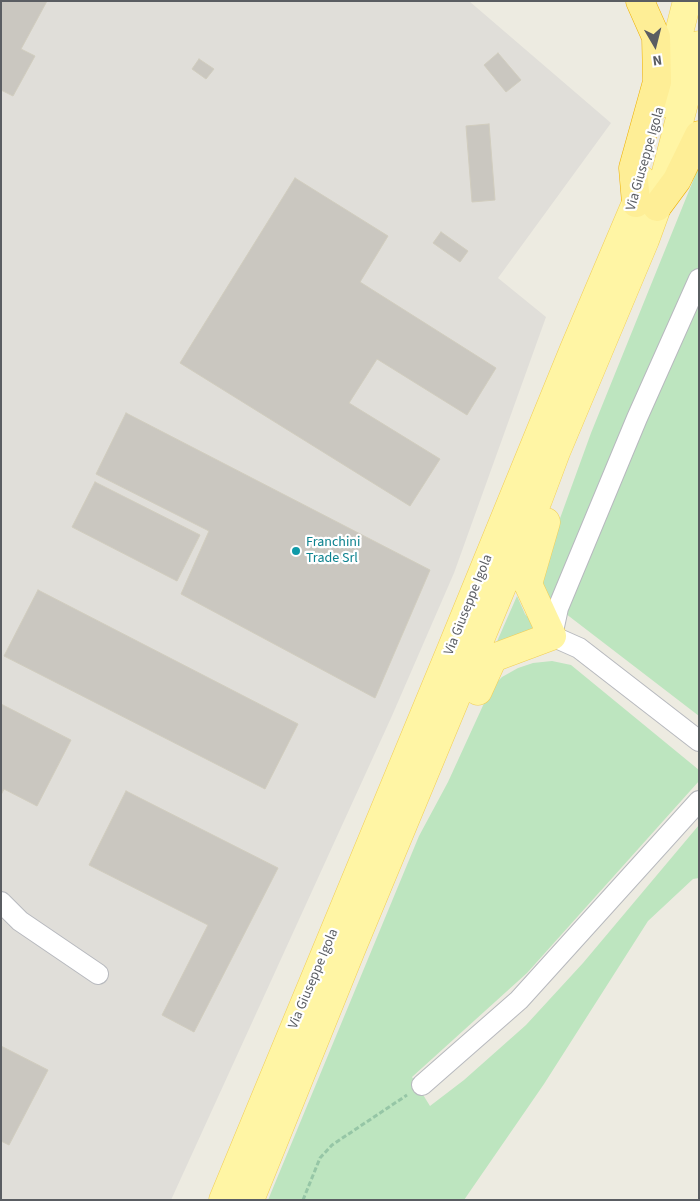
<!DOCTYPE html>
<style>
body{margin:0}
#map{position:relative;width:700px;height:1201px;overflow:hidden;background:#edebe1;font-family:"Source Sans 3",sans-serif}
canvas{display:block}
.frame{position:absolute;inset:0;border:2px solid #5a5d62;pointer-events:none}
.north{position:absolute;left:630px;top:20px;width:50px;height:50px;-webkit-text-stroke:4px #fff;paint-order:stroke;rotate:172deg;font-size:14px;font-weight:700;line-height:20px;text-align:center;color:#5a5d62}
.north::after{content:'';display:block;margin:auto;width:18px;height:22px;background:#5a5d62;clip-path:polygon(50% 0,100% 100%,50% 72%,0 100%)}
</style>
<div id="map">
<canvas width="700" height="1201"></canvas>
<div class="frame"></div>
<div class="north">N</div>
</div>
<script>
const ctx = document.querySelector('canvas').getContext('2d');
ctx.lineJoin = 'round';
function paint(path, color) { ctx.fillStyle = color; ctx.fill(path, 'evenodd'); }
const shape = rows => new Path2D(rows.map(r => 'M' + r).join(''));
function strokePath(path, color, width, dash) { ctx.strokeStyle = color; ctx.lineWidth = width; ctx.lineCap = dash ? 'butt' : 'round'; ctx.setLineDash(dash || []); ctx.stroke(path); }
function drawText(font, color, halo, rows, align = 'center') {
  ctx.font = font + ' "Source Sans 3",sans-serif'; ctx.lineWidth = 4.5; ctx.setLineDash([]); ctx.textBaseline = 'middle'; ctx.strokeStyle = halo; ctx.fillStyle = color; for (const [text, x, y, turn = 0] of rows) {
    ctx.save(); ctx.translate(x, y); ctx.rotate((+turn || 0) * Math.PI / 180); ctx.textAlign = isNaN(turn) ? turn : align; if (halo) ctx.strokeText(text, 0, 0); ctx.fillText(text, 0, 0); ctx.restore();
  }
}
paint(shape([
 [1,1,469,1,611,123,498,278,546,317,454,573,391,718,171,1200,1,1200]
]), '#e0ded9');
paint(shape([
 [699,166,699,716,544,597,542,568,591,433],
 [517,596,525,614,536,626,530,637,495,646],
 [552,661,571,665,699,770,699,781,527,973,412,1077,430,1106,464,1080,526,1025,583,963,699,825,699,878,693,879,648,921,544,1084,464,1200,268,1200,419,836,448,782,491,688,502,677,518,668,533,663]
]), '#bde5bf');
const building = shape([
 [1,1,47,1,21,49,35,56,13,96,1,90,1,1],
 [498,53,521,80,506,92,484,65,498,53],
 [199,59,214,69,206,79,192,69,199,59],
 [489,124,495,200,472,202,466,126,489,124],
 [295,178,388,236,360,282,496,368,467,415,377,359,349,403,440,459,410,506,180,363,295,178],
 [441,232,468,251,460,262,433,243,441,232],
 [126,413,430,570,375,698,181,594,209,531,96,474,126,413],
 [95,482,200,535,177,581,72,527,95,482],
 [38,590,298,724,265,789,4,656,38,590],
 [1,704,71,740,37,806,4,789,1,795,1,704],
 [126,791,278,868,194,1032,162,1015,208,925,89,865,126,791],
 [1,1046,48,1070,9,1145,1,1141,1,1046]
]);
paint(building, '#cac7c0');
strokePath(building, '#d1cdbf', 1);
const minor = shape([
 [699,279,637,418,558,608,552,636,579,648,699,741],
 [1,902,20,921,98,974],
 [422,1085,519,1000,699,801]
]);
const primary = shape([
 [661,104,687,1],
 [478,691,493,658,552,636,528,584,546,522],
 [223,1200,450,652,574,349,636,203,642,180],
 [250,1200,351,950,538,500,556,452,645,240,657,207,699,45]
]);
const trunk = shape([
 [636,203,633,168,657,82,656,37,640,1],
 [657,207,677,180,699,135]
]);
strokePath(minor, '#b7b9be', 22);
strokePath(primary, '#f2ce55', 29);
strokePath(trunk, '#eeb000', 29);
strokePath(shape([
 [303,1200,320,1158,332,1145,407,1095]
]), '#96c6a6', 3, [5, 2.5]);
strokePath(minor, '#fff', 20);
strokePath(primary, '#fff5a4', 28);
strokePath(trunk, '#feee96', 28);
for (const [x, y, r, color] of [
 [296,551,5,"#0f9aa8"]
]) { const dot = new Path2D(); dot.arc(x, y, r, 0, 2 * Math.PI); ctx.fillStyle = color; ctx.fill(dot); strokePath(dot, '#fff', 2); }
drawText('14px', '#5a5d62', '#fff', [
 ["Via Giuseppe Igola",646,159,-74],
 ["Via Giuseppe Igola",469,605,-68],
 ["Via Giuseppe Igola",314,979,-67]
]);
drawText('14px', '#0d838f', '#fff', [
 ["Franchini",306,543],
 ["Trade Srl",306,559]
], 'left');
</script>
